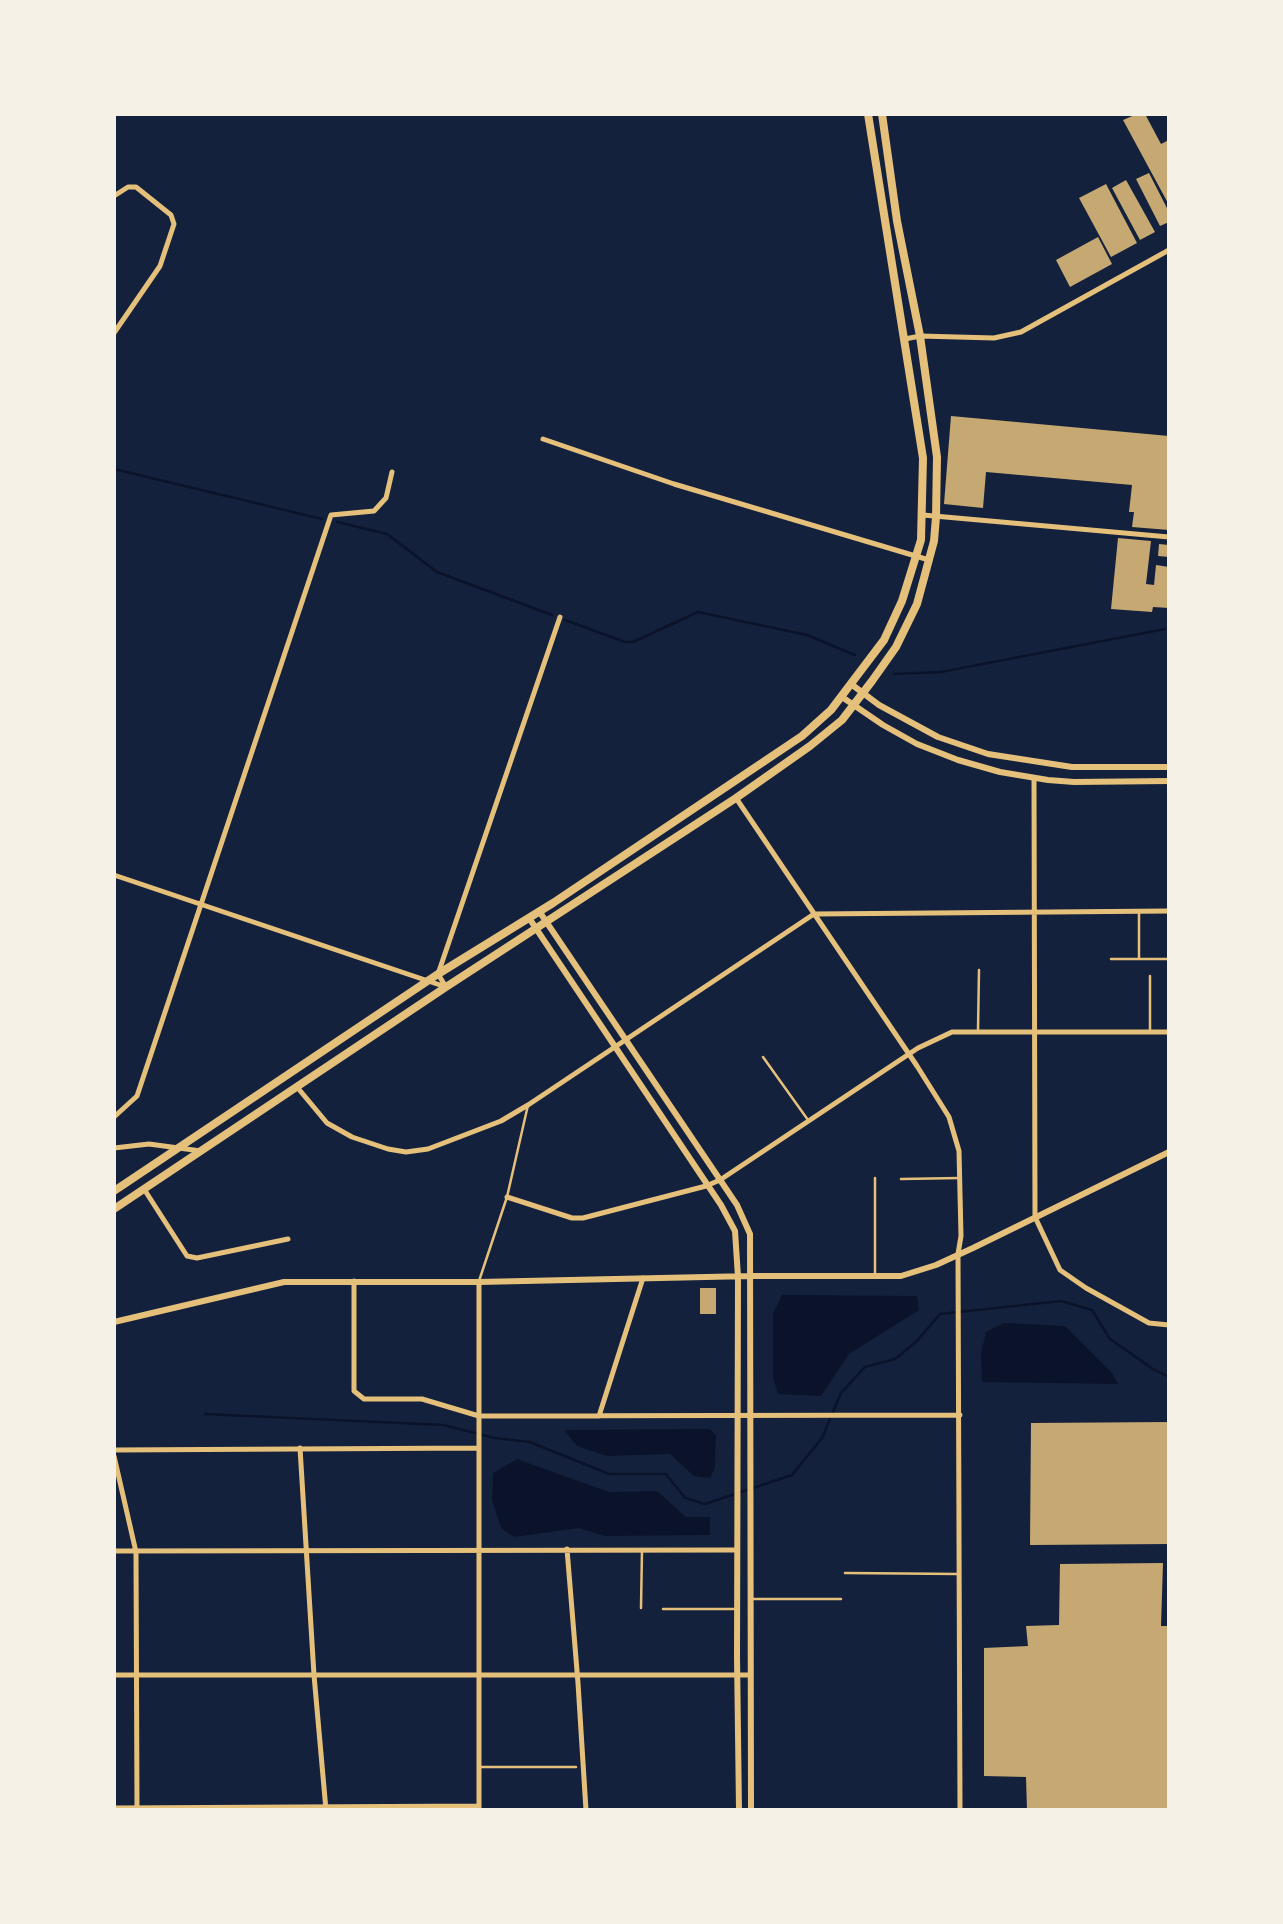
<!DOCTYPE html>
<style>
body{margin:0}
#map{position:relative;width:1283px;height:1924px;overflow:hidden;background:#14213d;font-family:"PT Sans Narrow",sans-serif}
canvas{display:block}
.frame{position:absolute;inset:0;border:116px solid #f6f1e7;pointer-events:none}
</style>
<div id="map">
<canvas width="1283" height="1924"></canvas>
<div class="frame"></div>
</div>
<script>
const ctx = document.querySelector('canvas').getContext('2d');
ctx.lineJoin = 'round';
function paint(path, color) { ctx.fillStyle = color; ctx.fill(path, 'evenodd'); }
const shape = rows => new Path2D(rows.map(r => 'M' + r).join(''));
function strokePath(path, color, width, dash) { ctx.strokeStyle = color; ctx.lineWidth = width; ctx.lineCap = dash ? 'butt' : 'round'; ctx.setLineDash(dash || []); ctx.stroke(path); }
paint(shape([
 [782,1295,917,1296,919,1310,849,1354,821,1396,778,1394,773,1378,773,1314],
 [1004,1323,1065,1326,1112,1373,1118,1384,982,1382,981,1354,986,1332],
 [710,1429,716,1435,715,1468,710,1478,694,1476,670,1454,607,1456,577,1446,564,1430],
 [517,1459,609,1492,657,1491,686,1517,710,1517,710,1535,604,1536,579,1528,514,1537,501,1528,492,1500,493,1473]
]), '#0b132b');
strokePath(shape([
 [114,469,322,519],
 [337,522,387,534,437,572,552,615],
 [565,620,625,642,633,642,698,612,807,635,855,655],
 [894,674,941,672,1165,629],
 [205,1414,443,1425,495,1438,530,1442,609,1474,666,1474,685,1498,705,1504,792,1475,822,1438,841,1393,865,1367,895,1359,916,1342,940,1314,1061,1301,1092,1310,1110,1339,1153,1369,1169,1377]
]), '#0b132b', 2.5);
paint(shape([
 [1137,114,1145,114,1161,144,1169,140,1169,205,1123,120],
 [1149,173,1169,212,1169,222,1160,226,1136,179],
 [1126,180,1155,232,1140,240,1112,188],
 [1106,184,1137,243,1111,257,1079,198],
 [1098,237,1112,264,1070,287,1056,260],
 [951,416,1169,436,1169,530,1132,527,1134,512,1129,512,1132,485,986,472,983,508,944,504],
 [1118,538,1151,541,1146,584,1154,585,1156,565,1169,567,1169,608,1153,607,1152,612,1111,609],
 [1159,544,1169,545,1169,557,1158,556],
 [700,1288,716,1288,716,1314,700,1314],
 [1169,1422,1169,1544,1030,1545,1031,1423],
 [1163,1563,1161,1626,1169,1626,1169,1810,1027,1810,1026,1777,984,1776,984,1648,1028,1646,1026,1626,1059,1625,1060,1564]
]), '#c6a872');
strokePath(shape([
 [1139,911,1139,959,1169,959],
 [1111,959,1139,959],
 [978,1030,979,970],
 [1150,1032,1150,976],
 [763,1057,808,1120],
 [875,1178,875,1276],
 [901,1179,960,1178],
 [479,1281,507,1197,528,1105],
 [845,1573,958,1574],
 [753,1599,841,1599],
 [641,1608,642,1550],
 [663,1609,736,1609],
 [479,1767,576,1767],
 [479,1810,576,1810]
]), '#e5c07b', 2.5);
strokePath(shape([
 [114,196,128,187,136,187,171,215,174,224,160,266,114,333],
 [905,339,920,336,994,338,1021,332,1169,250],
 [543,439,674,484,929,560],
 [923,515,1169,537],
 [1034,778,1035,1217,1060,1270,1086,1288,1149,1323,1169,1325],
 [736,798,917,1066,949,1117,959,1151,961,1236,958,1254,960,1810],
 [114,875,446,987],
 [446,987,438,974,560,617],
 [297,1087,327,1123,352,1137,388,1149,406,1152,428,1149,501,1121,528,1105,814,914,1169,911],
 [114,1117,137,1096,331,515,374,511,386,498,392,472],
 [114,1148,149,1144,201,1151],
 [144,1189,187,1256,197,1258,288,1239],
 [507,1197,572,1218,583,1218,706,1186,720,1180,918,1048,952,1032,1169,1032],
 [354,1281,354,1391,364,1399,422,1399,479,1416,960,1415],
 [479,1282,479,1810],
 [599,1416,643,1278],
 [300,1448,314,1675,326,1810],
 [114,1450,478,1448],
 [114,1456,136,1552,137,1810],
 [567,1549,578,1683,586,1810],
 [114,1551,737,1550],
 [114,1675,750,1675],
 [114,1808,479,1806]
]), '#e5c07b', 5);
strokePath(shape([
 [851,684,879,705,938,737,988,754,1072,767,1169,767],
 [842,697,883,725,917,744,958,760,1000,772,1048,780,1074,782,1169,781],
 [539,911,737,1205,750,1234,751,1810],
 [529,918,721,1205,735,1231,738,1277,737,1656,739,1810],
 [114,1322,284,1282,479,1282,751,1276,901,1276,936,1265,973,1248,1169,1152]
]), '#e5c07b', 6);
strokePath(shape([
 [114,1191,438,974,553,903,802,736,831,710,884,640,902,601,921,540,923,458,868,114],
 [114,1209,446,987,736,798,810,746,842,720,872,681,896,647,917,604,934,541,936,517,937,457,920,336,897,221,882,114]
]), '#e5c07b', 8);
</script>
